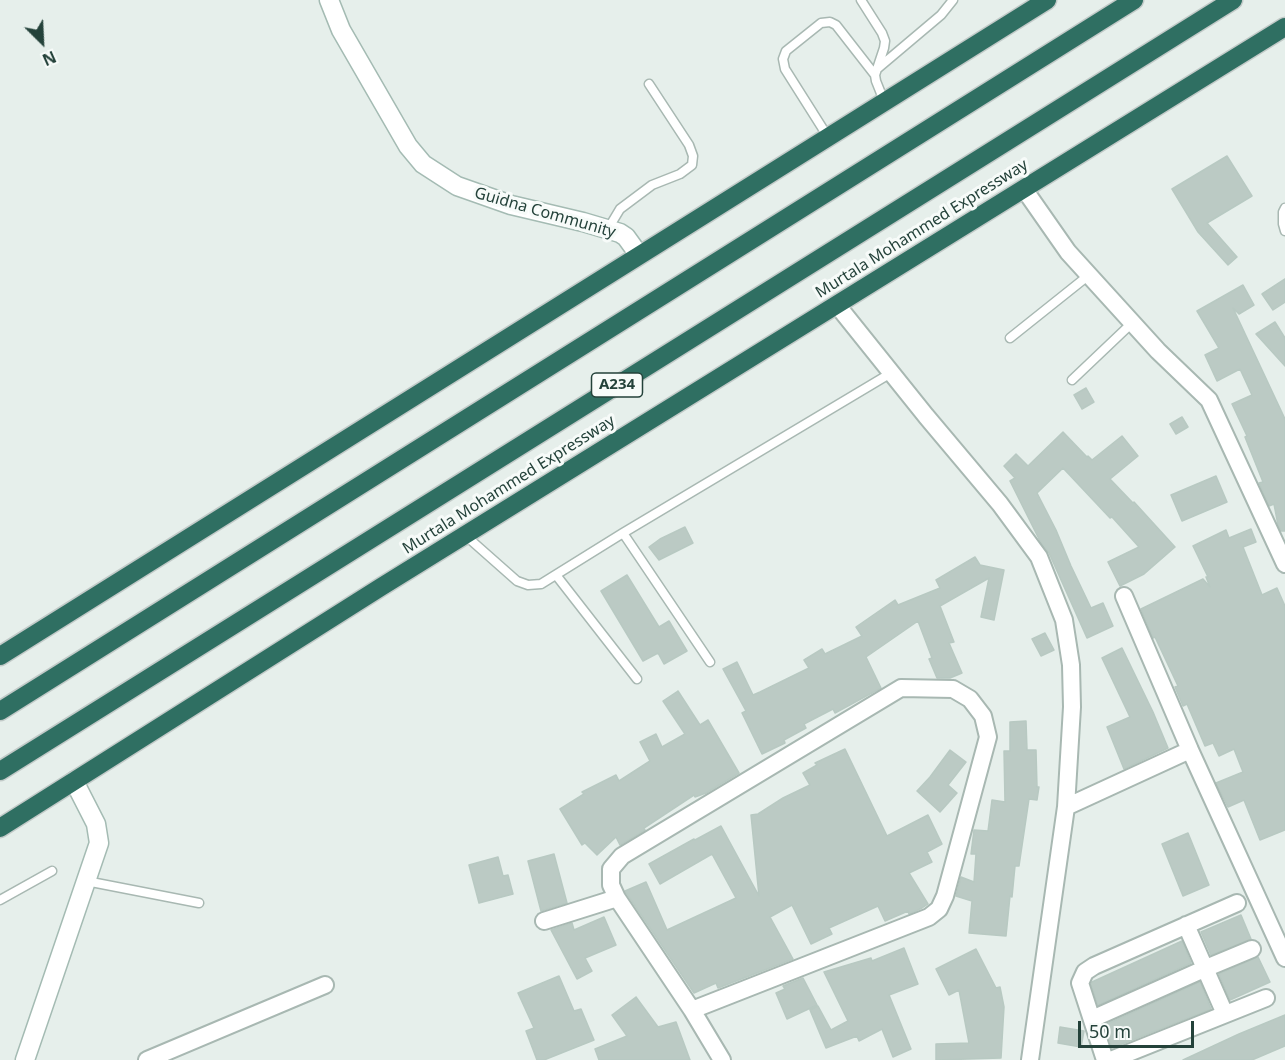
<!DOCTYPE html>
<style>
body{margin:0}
#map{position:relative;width:1285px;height:1060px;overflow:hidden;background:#e6efeb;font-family:"Noto Sans",sans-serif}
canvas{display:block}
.north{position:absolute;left:12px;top:12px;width:60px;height:60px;-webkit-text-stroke:4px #f7fbf9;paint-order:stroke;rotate:156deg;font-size:16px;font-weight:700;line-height:24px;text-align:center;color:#24423a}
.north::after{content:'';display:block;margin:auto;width:21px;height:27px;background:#24423a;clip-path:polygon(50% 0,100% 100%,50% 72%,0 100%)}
.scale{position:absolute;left:1078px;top:1021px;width:116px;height:27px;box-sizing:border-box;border:3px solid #24423a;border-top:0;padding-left:8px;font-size:18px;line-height:21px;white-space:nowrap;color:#24423a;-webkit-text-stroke:4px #f7fbf9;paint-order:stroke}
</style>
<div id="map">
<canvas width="1285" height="1060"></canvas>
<div class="north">N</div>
<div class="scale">50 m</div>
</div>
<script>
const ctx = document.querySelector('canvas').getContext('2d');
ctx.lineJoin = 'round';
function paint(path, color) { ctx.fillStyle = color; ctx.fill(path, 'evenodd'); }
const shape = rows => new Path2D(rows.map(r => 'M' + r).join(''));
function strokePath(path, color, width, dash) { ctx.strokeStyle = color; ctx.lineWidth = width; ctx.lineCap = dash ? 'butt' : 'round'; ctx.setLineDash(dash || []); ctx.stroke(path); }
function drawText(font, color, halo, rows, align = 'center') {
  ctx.font = font + ' "Noto Sans",sans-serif'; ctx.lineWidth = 6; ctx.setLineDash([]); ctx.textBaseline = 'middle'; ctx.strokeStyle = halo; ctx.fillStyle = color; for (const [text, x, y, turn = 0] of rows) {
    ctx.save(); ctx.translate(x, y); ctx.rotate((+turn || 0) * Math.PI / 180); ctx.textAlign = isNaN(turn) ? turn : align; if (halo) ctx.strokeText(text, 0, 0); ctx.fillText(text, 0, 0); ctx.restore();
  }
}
const building = shape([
 [1227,156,1252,196,1207,223,1237,257,1228,265,1198,232,1172,189,1227,156],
 [1285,279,1285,302,1273,310,1262,294,1285,279],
 [1243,285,1254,305,1239,314,1233,308,1285,419,1285,531,1281,531,1278,525,1274,504,1269,506,1259,483,1263,482,1245,437,1247,436,1232,404,1252,395,1240,369,1217,381,1205,355,1219,348,1197,311,1243,285],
 [1275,322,1285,338,1285,366,1256,334,1275,322],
 [1086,388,1094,402,1082,409,1074,395,1086,388],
 [1182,417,1188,427,1176,434,1170,424,1182,417],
 [1063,432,1087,457,1088,456,1092,460,1122,436,1138,456,1110,479,1133,503,1134,502,1175,547,1144,574,1120,586,1108,562,1139,547,1112,517,1110,518,1063,468,1037,493,1056,530,1071,566,1091,608,1103,603,1113,626,1087,638,1049,553,1041,543,1010,481,1015,478,1004,466,1016,454,1028,466,1063,432],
 [1216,476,1227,502,1182,521,1171,495,1216,476],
 [685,527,693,543,659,560,649,547,660,539,685,527],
 [1251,529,1256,542,1243,547,1262,595,1277,588,1285,606,1285,830,1260,840,1244,800,1228,807,1216,783,1243,772,1234,749,1219,756,1213,743,1205,746,1187,704,1183,706,1175,687,1178,686,1155,637,1153,638,1141,609,1203,579,1210,587,1206,577,1208,577,1193,546,1226,530,1229,538,1251,529],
 [975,557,980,565,1004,570,994,620,981,617,989,578,940,606,954,642,949,643,962,673,950,678,937,678,929,659,932,658,918,621,866,657,881,688,835,713,833,709,804,724,806,728,784,740,785,743,762,754,742,713,746,711,723,669,737,662,753,695,760,692,809,668,804,660,822,649,825,654,862,636,856,627,895,600,898,605,940,588,936,580,975,557],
 [627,575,659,627,669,621,687,651,664,664,658,653,643,661,601,591,627,575],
 [1045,633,1054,650,1041,656,1032,639,1045,633],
 [1122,648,1153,712,1168,748,1124,769,1107,727,1130,717,1102,658,1122,648],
 [678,691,700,725,708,720,739,773,706,793,695,797,694,795,644,828,645,830,620,845,616,837,597,855,585,843,582,845,560,809,584,794,582,792,616,775,619,781,650,761,640,742,656,734,662,747,685,734,663,701,678,691],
 [1026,721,1027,750,1036,750,1037,787,1039,787,1037,800,1029,799,1019,866,1015,866,1012,897,1010,896,1006,936,969,933,972,901,956,896,961,877,974,882,976,854,971,854,974,830,988,831,992,800,1005,802,1004,751,1010,751,1010,722,1026,721],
 [845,749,887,836,928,815,942,844,927,852,932,862,909,873,928,904,922,908,909,914,908,911,885,921,878,906,829,928,832,934,811,944,792,905,770,917,793,959,718,988,716,983,694,993,625,891,646,882,667,930,736,898,712,854,660,884,649,864,694,839,695,840,721,826,759,896,751,815,758,814,783,798,810,785,803,773,817,765,815,763,845,749],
 [950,750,966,762,948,785,957,793,940,812,917,791,930,777,950,750],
 [1188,833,1209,885,1183,896,1162,844,1188,833],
 [554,854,567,903,541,911,528,861,554,854],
 [498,857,503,876,508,875,513,894,479,903,469,865,498,857],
 [1241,915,1251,939,1211,955,1201,932,1241,915],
 [604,917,616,945,585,958,592,971,577,979,551,930,572,923,574,930,604,917],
 [1182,941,1191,963,1098,1005,1091,984,1092,982,1182,941],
 [904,948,918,984,889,995,911,1049,893,1057,882,1029,859,1041,857,1036,826,1048,810,1010,818,1006,831,1030,848,1021,824,972,871,958,872,961,904,948],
 [976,949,996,988,1000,987,1004,1007,1001,1058,936,1060,936,1044,969,1043,959,990,949,995,936,969,976,949],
 [1258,957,1270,982,1230,1000,1219,974,1258,957],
 [559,976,574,1011,581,1009,594,1040,544,1060,537,1060,526,1031,534,1028,518,993,559,976],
 [803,978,817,1005,787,1019,776,993,785,989,783,986,803,978],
 [1200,982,1211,1009,1112,1048,1105,1025,1200,982],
 [636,997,658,1027,676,1022,690,1060,599,1060,595,1049,627,1036,612,1015,636,997],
 [1285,1015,1285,1046,1252,1060,1183,1060,1239,1034,1285,1015],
 [1060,1027,1084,1031,1081,1047,1058,1043,1060,1027]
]);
paint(building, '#bbcac4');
strokePath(building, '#b8c9c2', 1.5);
const lane = shape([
 [861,0,882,33,885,41,884,48,875,75,876,81,884,101],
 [877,69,941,15,953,0],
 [828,137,785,69,783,59,786,51,821,23,830,22,836,25,875,75],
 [1285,208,1283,212,1283,224,1285,231],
 [608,229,620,209,652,185,680,174,692,165,693,156,689,145,649,84],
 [1010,338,1089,275],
 [1072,380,1132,323],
 [623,533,710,662],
 [465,535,517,581,528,585,541,584,623,533,891,373],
 [556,575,637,679],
 [86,881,199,903],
 [0,900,52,871]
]);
const street = shape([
 [1024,189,1068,252,1158,351,1209,400,1285,564],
 [837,305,926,416,1000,504,1039,557,1064,620,1071,665,1072,707,1066,807,1030,1060],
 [1124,596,1190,750,1285,958],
 [1066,807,1190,750],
 [544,921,617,898],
 [1186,925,1225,1014],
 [692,1010,929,917,939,909,945,896,988,737,983,716,970,699,953,689,901,688,622,856,611,869,611,885,617,898,692,1010,722,1060],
 [1092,1019,1204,969,1252,949],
 [147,1060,325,985],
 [1105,1060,1080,983,1085,972,1094,966,1237,903],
 [1111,1060,1266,998]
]);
const secondary = shape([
 [329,0,341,30,408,146,423,164,457,186,511,205,583,222,620,233,626,237,639,255],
 [25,1060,99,843,96,824,74,781]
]);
const highway = shape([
 [0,656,1047,0],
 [0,711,1134,0],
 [0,771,1233,0],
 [0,828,381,587,1285,27]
]);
strokePath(lane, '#a8b8b2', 11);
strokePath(street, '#a8b8b2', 20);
strokePath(secondary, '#a4bbb3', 21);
strokePath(highway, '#c2cac8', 21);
strokePath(lane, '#fff', 8);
strokePath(street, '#fff', 16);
strokePath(secondary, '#fff', 18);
strokePath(highway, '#2f6f62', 18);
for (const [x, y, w] of [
 [617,385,51]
]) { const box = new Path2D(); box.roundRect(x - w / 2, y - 12, w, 24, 4.5); ctx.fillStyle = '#f7fbf9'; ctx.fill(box); strokePath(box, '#24423a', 1.5); }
drawText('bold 15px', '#24423a', null, [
 ["A234",617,385]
]);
drawText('16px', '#24423a', '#f7fbf9', [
 ["Guidna Community",545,213,16],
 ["Murtala Mohammed Expressway",922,229,-32],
 ["Murtala Mohammed Expressway",509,485,-32]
]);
</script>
